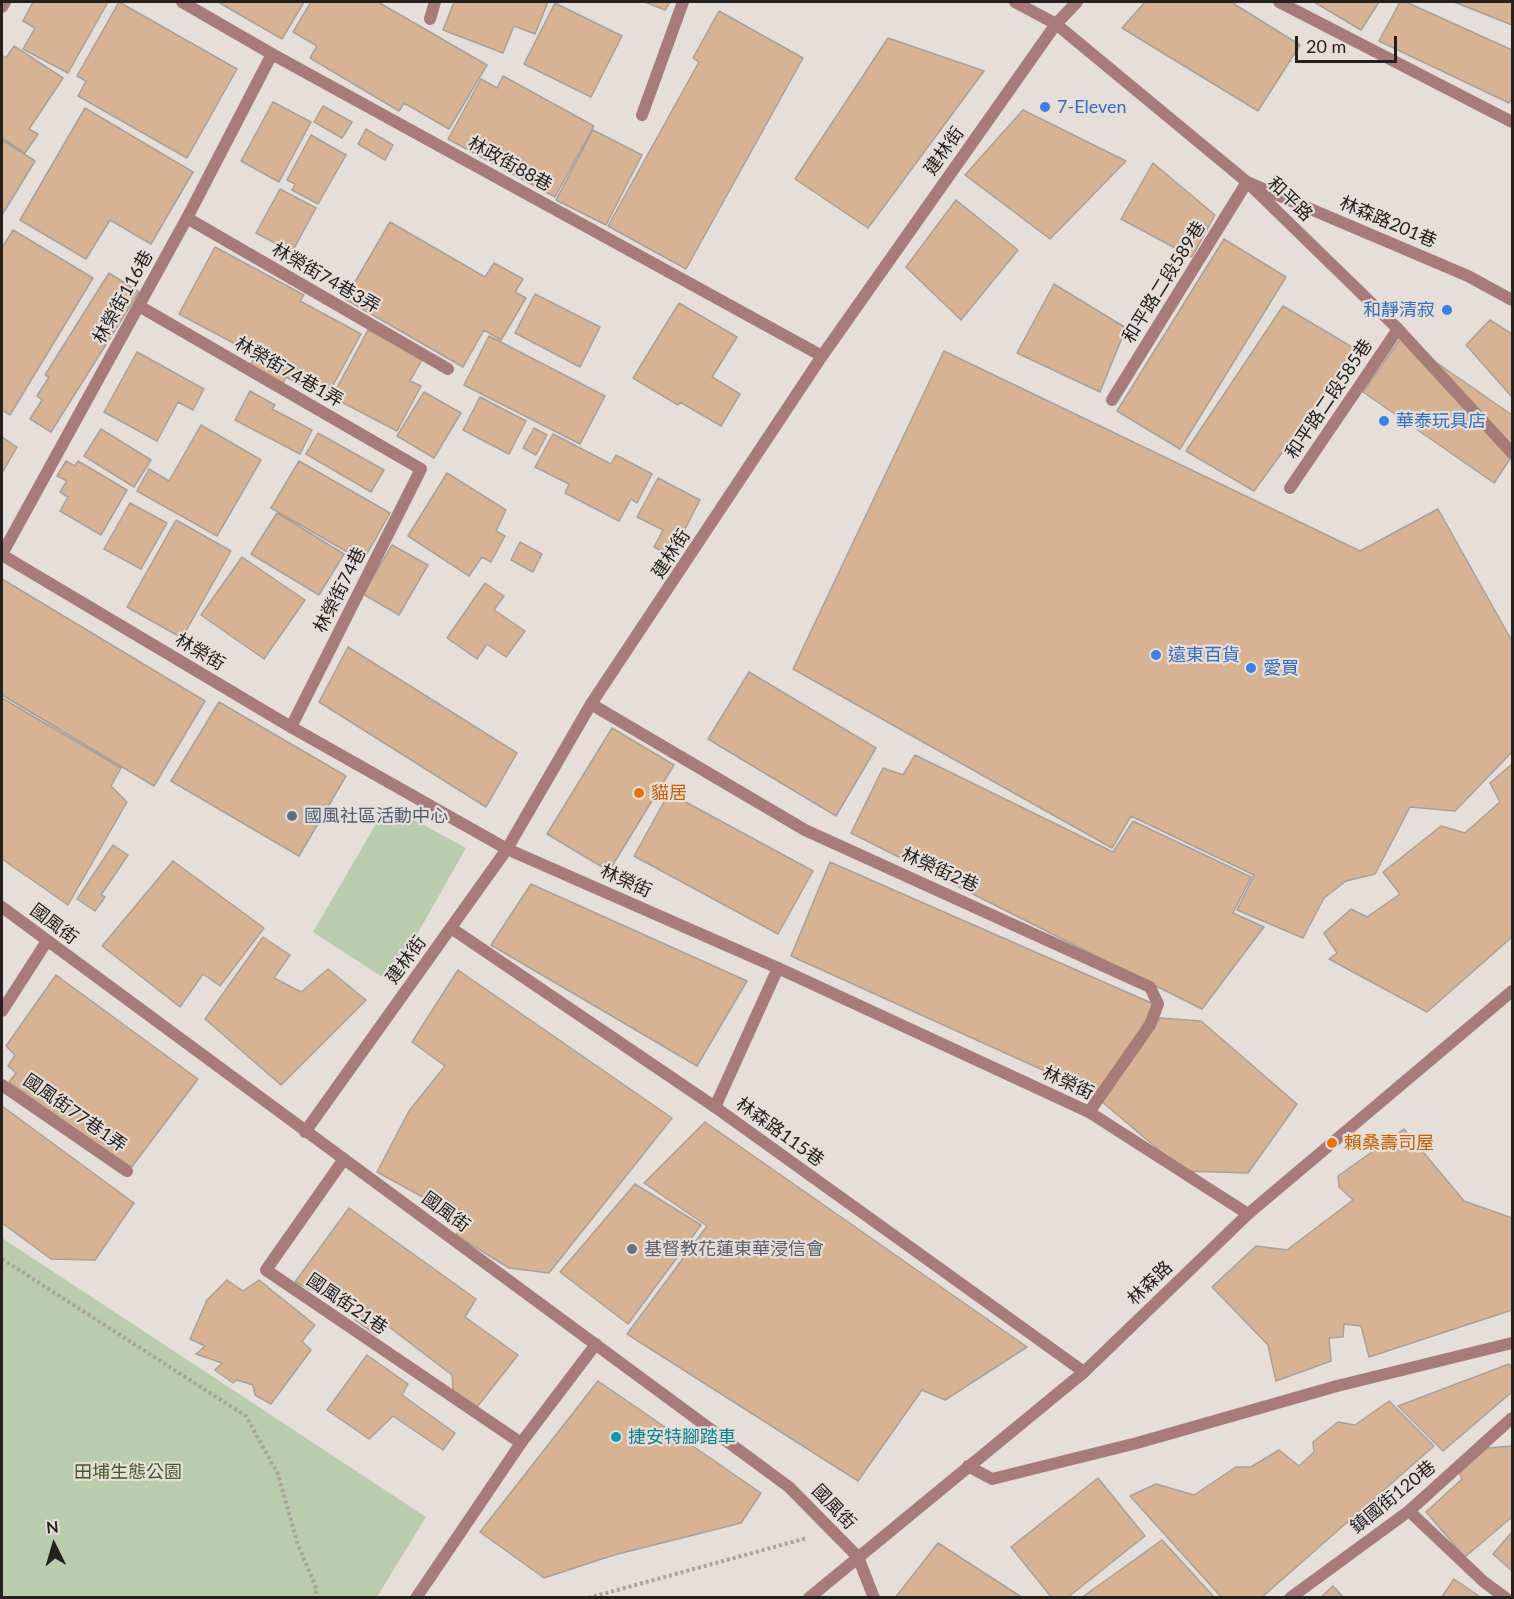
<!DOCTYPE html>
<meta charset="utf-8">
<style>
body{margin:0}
#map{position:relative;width:1514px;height:1599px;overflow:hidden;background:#e5ded9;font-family:Lato,sans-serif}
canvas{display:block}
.frame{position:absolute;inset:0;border:3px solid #23201e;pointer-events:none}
.north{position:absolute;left:24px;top:1515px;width:60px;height:60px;-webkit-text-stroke:4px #e5ded9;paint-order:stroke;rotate:355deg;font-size:16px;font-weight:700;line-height:24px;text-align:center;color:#23201e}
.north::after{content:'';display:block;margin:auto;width:21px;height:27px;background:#23201e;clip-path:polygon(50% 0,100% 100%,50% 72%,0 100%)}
.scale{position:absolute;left:1295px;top:36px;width:102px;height:27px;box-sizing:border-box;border:3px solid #23201e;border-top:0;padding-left:8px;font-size:18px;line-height:21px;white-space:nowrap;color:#23201e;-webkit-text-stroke:4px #e5ded9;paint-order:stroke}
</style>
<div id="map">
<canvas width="1514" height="1599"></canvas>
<div class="frame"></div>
<div class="north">N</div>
<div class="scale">20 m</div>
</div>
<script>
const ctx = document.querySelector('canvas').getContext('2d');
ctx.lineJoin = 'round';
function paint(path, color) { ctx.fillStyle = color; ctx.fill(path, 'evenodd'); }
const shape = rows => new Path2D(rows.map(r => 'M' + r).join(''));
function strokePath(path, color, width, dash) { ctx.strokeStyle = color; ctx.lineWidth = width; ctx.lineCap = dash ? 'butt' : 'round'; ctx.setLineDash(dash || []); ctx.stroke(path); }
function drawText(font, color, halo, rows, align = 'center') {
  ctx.font = font + ' Lato,"Noto Sans TC",sans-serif'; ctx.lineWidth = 4.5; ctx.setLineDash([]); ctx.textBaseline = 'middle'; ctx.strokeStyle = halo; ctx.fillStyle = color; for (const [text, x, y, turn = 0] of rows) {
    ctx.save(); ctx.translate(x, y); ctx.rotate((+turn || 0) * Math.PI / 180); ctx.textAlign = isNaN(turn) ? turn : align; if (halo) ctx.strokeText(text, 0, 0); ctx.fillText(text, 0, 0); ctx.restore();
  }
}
paint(shape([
 [387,805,466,848,390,982,313,932],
 [2,1238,426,1517,377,1597,2,1597]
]), '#b9ccae');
const building = shape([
 [33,2,108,2,68,73,23,49,35,28,23,21,33,2],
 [119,2,237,69,187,158,78,96,86,81,77,76,119,2],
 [218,2,304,2,282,39,218,2],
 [311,2,378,2,487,65,449,129,404,103,399,111,310,58,317,46,293,32,311,2],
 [454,2,548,2,535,34,514,26,503,53,443,30,454,2],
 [645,2,670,2,665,10,645,2],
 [1145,2,1231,2,1300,45,1258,111,1122,28,1145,2],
 [1314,2,1379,2,1361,30,1314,2],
 [1400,2,1406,2,1512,50,1512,97,1509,103,1379,41,1400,2],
 [1454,2,1512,2,1512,25,1454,2],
 [555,3,622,36,591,97,524,64,555,3],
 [719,11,803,58,686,269,608,226,699,62,693,58,719,11],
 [888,38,984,71,868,228,795,179,888,38],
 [14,46,63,78,29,129,38,134,25,153,2,138,2,55,6,58,14,46],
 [503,76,594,126,555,197,448,139,481,79,497,88,503,76],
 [273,102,311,122,279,182,241,161,273,102],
 [323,106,352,122,342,138,314,122,323,106],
 [85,108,193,172,151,244,110,220,86,259,20,220,85,108],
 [1023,110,1126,161,1050,239,965,175,1023,110],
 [366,129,393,145,385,160,358,144,366,129],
 [593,130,642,155,606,225,556,200,593,130],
 [311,135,346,155,318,204,292,190,295,184,287,180,311,135],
 [2,140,35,161,2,215,2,140],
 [1153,163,1215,215,1192,257,1121,219,1153,163],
 [280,189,316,208,292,252,256,233,280,189],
 [956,200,1018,250,961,320,906,267,956,200],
 [390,222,485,277,494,263,523,279,515,292,526,298,501,340,484,330,463,367,345,299,390,222],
 [13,230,93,278,10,415,2,410,2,248,13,230],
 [1224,239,1286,277,1180,449,1117,411,1224,239],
 [215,247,304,295,300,301,361,334,326,398,286,377,283,383,250,366,256,355,179,314,215,247],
 [109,273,139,292,51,432,30,419,42,400,37,396,49,377,45,375,109,273],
 [1054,284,1126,328,1100,392,1017,353,1054,284],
 [535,294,600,327,580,367,515,333,535,294],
 [679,303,737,337,712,377,740,394,721,426,680,402,678,405,633,378,679,303],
 [1283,306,1357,350,1254,491,1186,451,1283,306],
 [1490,320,1512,334,1512,397,1466,345,1490,320],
 [368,330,423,358,410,381,421,386,397,431,332,397,368,330],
 [489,336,605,396,580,444,464,385,489,336],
 [1401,338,1512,415,1512,456,1494,483,1363,392,1401,338],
 [944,351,1360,551,1438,509,1512,641,1512,752,1455,811,1410,807,1375,874,1346,881,1324,898,1303,938,1237,910,1254,875,1131,816,1112,848,793,669,944,351],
 [137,352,204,389,193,410,178,402,157,441,104,412,137,352],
 [250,391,275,405,272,409,312,430,300,454,235,420,250,391],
 [424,392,461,413,434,458,397,436,424,392],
 [480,397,526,421,509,454,463,430,480,397],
 [201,425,261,460,217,536,137,491,149,469,169,481,201,425],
 [534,428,547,435,536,455,523,448,534,428],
 [101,429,151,460,134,487,84,456,101,429],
 [318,433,384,470,371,492,306,454,318,433],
 [553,434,611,464,616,455,652,474,637,503,631,499,619,521,565,493,569,484,535,467,553,434],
 [2,437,17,447,2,473,2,437],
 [66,461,75,466,78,461,127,490,101,535,60,511,68,497,60,492,67,481,57,476,66,461],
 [299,461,390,513,363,561,271,508,299,461],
 [447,473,506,510,496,531,505,536,491,562,482,557,469,576,408,536,447,473],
 [658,478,700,500,671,556,654,547,663,530,637,517,658,478],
 [130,503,167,523,141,569,104,549,130,503],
 [277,513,344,554,319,595,251,554,277,513],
 [176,520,231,551,182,638,127,607,176,520],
 [520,542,542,554,533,572,511,560,520,542],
 [392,545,428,565,399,615,363,594,392,545],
 [242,557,305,600,264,659,201,615,242,557],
 [2,579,205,701,154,786,2,695,2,579],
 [485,583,504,596,494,610,525,631,506,657,487,644,477,659,447,638,485,583],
 [348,647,517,753,486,807,319,702,348,647],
 [749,672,876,748,836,816,708,739,749,672],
 [2,698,121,768,111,786,127,802,68,905,2,859,2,698],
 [219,702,346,776,299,856,171,781,219,702],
 [612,728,674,765,609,871,547,834,612,728],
 [915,755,1113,852,1133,821,1251,877,1233,913,1264,927,1202,1009,851,833,883,768,903,775,915,755],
 [1512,764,1512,937,1427,1012,1329,959,1337,953,1324,933,1351,909,1367,917,1400,894,1383,872,1441,826,1465,833,1500,802,1490,783,1512,764],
 [669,793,813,871,778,934,634,856,669,793],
 [113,845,128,855,101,895,105,897,95,911,77,899,113,845],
 [173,861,264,928,220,986,203,974,180,1007,102,946,173,861],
 [830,862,1156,1005,1098,1095,791,956,830,862],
 [531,884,747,981,697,1066,491,945,531,884],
 [263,937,290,955,274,978,301,992,328,969,366,1000,281,1085,205,1019,263,937],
 [458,970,672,1118,549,1273,509,1268,456,1235,467,1216,445,1198,430,1201,377,1172,409,1111,445,1066,412,1042,458,970],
 [56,975,198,1079,131,1168,9,1082,16,1073,8,1066,15,1055,6,1046,56,975],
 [1160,1018,1201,1021,1297,1104,1248,1173,1184,1171,1101,1101,1160,1018],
 [2,1106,134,1203,95,1260,51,1259,2,1223,2,1106],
 [705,1122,1027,1347,945,1400,922,1390,858,1481,627,1334,707,1226,644,1183,705,1122],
 [1404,1129,1464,1201,1512,1218,1512,1310,1369,1357,1361,1326,1344,1324,1343,1337,1329,1338,1331,1361,1276,1381,1268,1345,1212,1287,1256,1246,1287,1250,1353,1200,1339,1187,1338,1176,1404,1129],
 [635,1184,701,1225,628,1324,560,1272,635,1184],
 [349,1208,476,1299,465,1317,518,1355,477,1407,453,1390,452,1375,389,1327,376,1335,355,1320,363,1308,331,1284,324,1296,295,1282,349,1208],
 [227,1280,243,1291,259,1280,315,1325,302,1341,311,1350,271,1404,255,1395,253,1385,237,1380,233,1383,215,1370,222,1363,196,1354,205,1346,190,1339,207,1300,227,1280],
 [367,1355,408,1384,402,1395,455,1433,443,1450,393,1416,369,1439,327,1410,367,1355],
 [1509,1364,1512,1368,1512,1392,1443,1451,1398,1406,1509,1364],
 [598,1381,761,1493,741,1523,614,1555,544,1578,480,1532,598,1381],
 [1389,1401,1434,1446,1261,1598,1222,1598,1130,1496,1156,1484,1194,1495,1236,1467,1251,1467,1279,1450,1299,1466,1314,1452,1313,1442,1338,1422,1355,1425,1389,1401],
 [1512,1446,1512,1517,1465,1557,1426,1512,1462,1479,1459,1473,1487,1448,1512,1446],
 [1098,1478,1145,1536,1067,1598,1052,1598,1011,1547,1098,1478],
 [1512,1532,1512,1571,1493,1554,1512,1532],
 [1162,1540,1215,1598,1081,1598,1162,1540],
 [938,1543,1023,1598,895,1598,938,1543],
 [1454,1579,1482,1598,1441,1598,1454,1579],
 [1333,1586,1344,1598,1320,1598,1333,1586]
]);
paint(building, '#d7b293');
strokePath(building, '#a8a19b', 1.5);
strokePath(shape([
 [2,1259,246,1416,278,1474,297,1542,317,1590,313,1598],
 [588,1598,807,1538]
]), '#a9a39f', 4, [3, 3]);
strokePath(shape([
 [1279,2,1512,122],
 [430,19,435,2],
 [642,115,683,2],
 [187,218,448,369],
 [139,306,421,469,291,727],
 [1112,400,1247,182,1468,276,1512,300],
 [1290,488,1398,329],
 [591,704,805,830,1150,987,1158,1004,1150,1025,1089,1112],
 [715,1107,778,968],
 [344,1159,266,1270,521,1443],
 [1409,1511,1484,1582,1506,1598]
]), '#a77b7a', 12);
strokePath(shape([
 [182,2,272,54,822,356],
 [1015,2,1056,24,1247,182,1398,329,1512,453],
 [2,7,5,2],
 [2,554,187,218,272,54],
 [2,555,291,727,507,849,778,968,1089,1112,1248,1214],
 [2,907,789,1487,858,1557,874,1598],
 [451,928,715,1107,1084,1372],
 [2,1011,47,941],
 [2,1085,127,1171],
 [305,1132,507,849,591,704,822,356,1056,24,1077,2],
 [968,1466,992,1479,1137,1443,1337,1386,1512,1343],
 [416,1598,521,1443,596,1344],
 [1290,1598,1409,1511,1512,1418]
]), '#a77b7a', 12);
strokePath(shape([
 [809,1598,1084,1372,1248,1214,1512,991]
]), '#a77b7a', 12);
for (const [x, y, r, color] of [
 [1045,107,6,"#3f7fe0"],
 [1447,310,6,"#3f7fe0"],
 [1384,421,6,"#3f7fe0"],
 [1156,655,6,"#3f7fe0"],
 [1251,668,6,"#3f7fe0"],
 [639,793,6,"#e8710a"],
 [292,816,6,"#5c6f8a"],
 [1332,1143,6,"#e8710a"],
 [632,1249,6,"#6b7280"],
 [616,1437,6,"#0f9aa8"]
]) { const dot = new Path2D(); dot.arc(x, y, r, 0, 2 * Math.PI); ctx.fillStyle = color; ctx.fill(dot); strokePath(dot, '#e5ded9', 2); }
drawText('18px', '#366cbe', '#e5ded9', [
 ["7-Eleven",1057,107],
 ["和靜清寂",1435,310,"right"],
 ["華泰玩具店",1396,421],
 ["遠東百貨",1168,655],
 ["愛買",1263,668]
], 'left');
drawText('18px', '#23201e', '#e5ded9', [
 ["建林街",944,151,-55],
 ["林政街88巷",510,164,29],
 ["和平路",1290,199,44],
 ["林森路201巷",1388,222,23],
 ["林榮街74巷3弄",326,278,30],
 ["和平路二段589巷",1164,282,-58],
 ["林榮街116巷",123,297,-61],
 ["林榮街74巷1弄",289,372,30],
 ["和平路二段585巷",1329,399,-56],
 ["建林街",671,554,-57],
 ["林榮街74巷",340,590,-63],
 ["林榮街",200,652,31],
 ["林榮街2巷",940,870,24],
 ["林榮街",626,881,24],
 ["國風街",54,924,37],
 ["建林街",406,960,-54],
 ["林榮街",1068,1083,25],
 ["國風街77巷1弄",75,1113,35],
 ["林森路115巷",780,1132,36],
 ["國風街",446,1212,36],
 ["林森路",1150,1283,-44],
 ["國風街21巷",347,1304,34],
 ["鎮國街120巷",1393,1497,-39],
 ["國風街",834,1507,46]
]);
drawText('18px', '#c56008', '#e5ded9', [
 ["貓居",651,793],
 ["賴桑壽司屋",1344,1143]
], 'left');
drawText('18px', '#4e5e75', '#e5ded9', [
 ["國風社區活動中心",304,816]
], 'left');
drawText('18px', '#5b616d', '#e5ded9', [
 ["基督教花蓮東華浸信會",644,1249]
], 'left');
drawText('18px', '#0d838f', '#e5ded9', [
 ["捷安特腳踏車",628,1437]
], 'left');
drawText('18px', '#3d5d26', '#e5ded9', [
 ["田埔生態公園",128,1472]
]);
</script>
